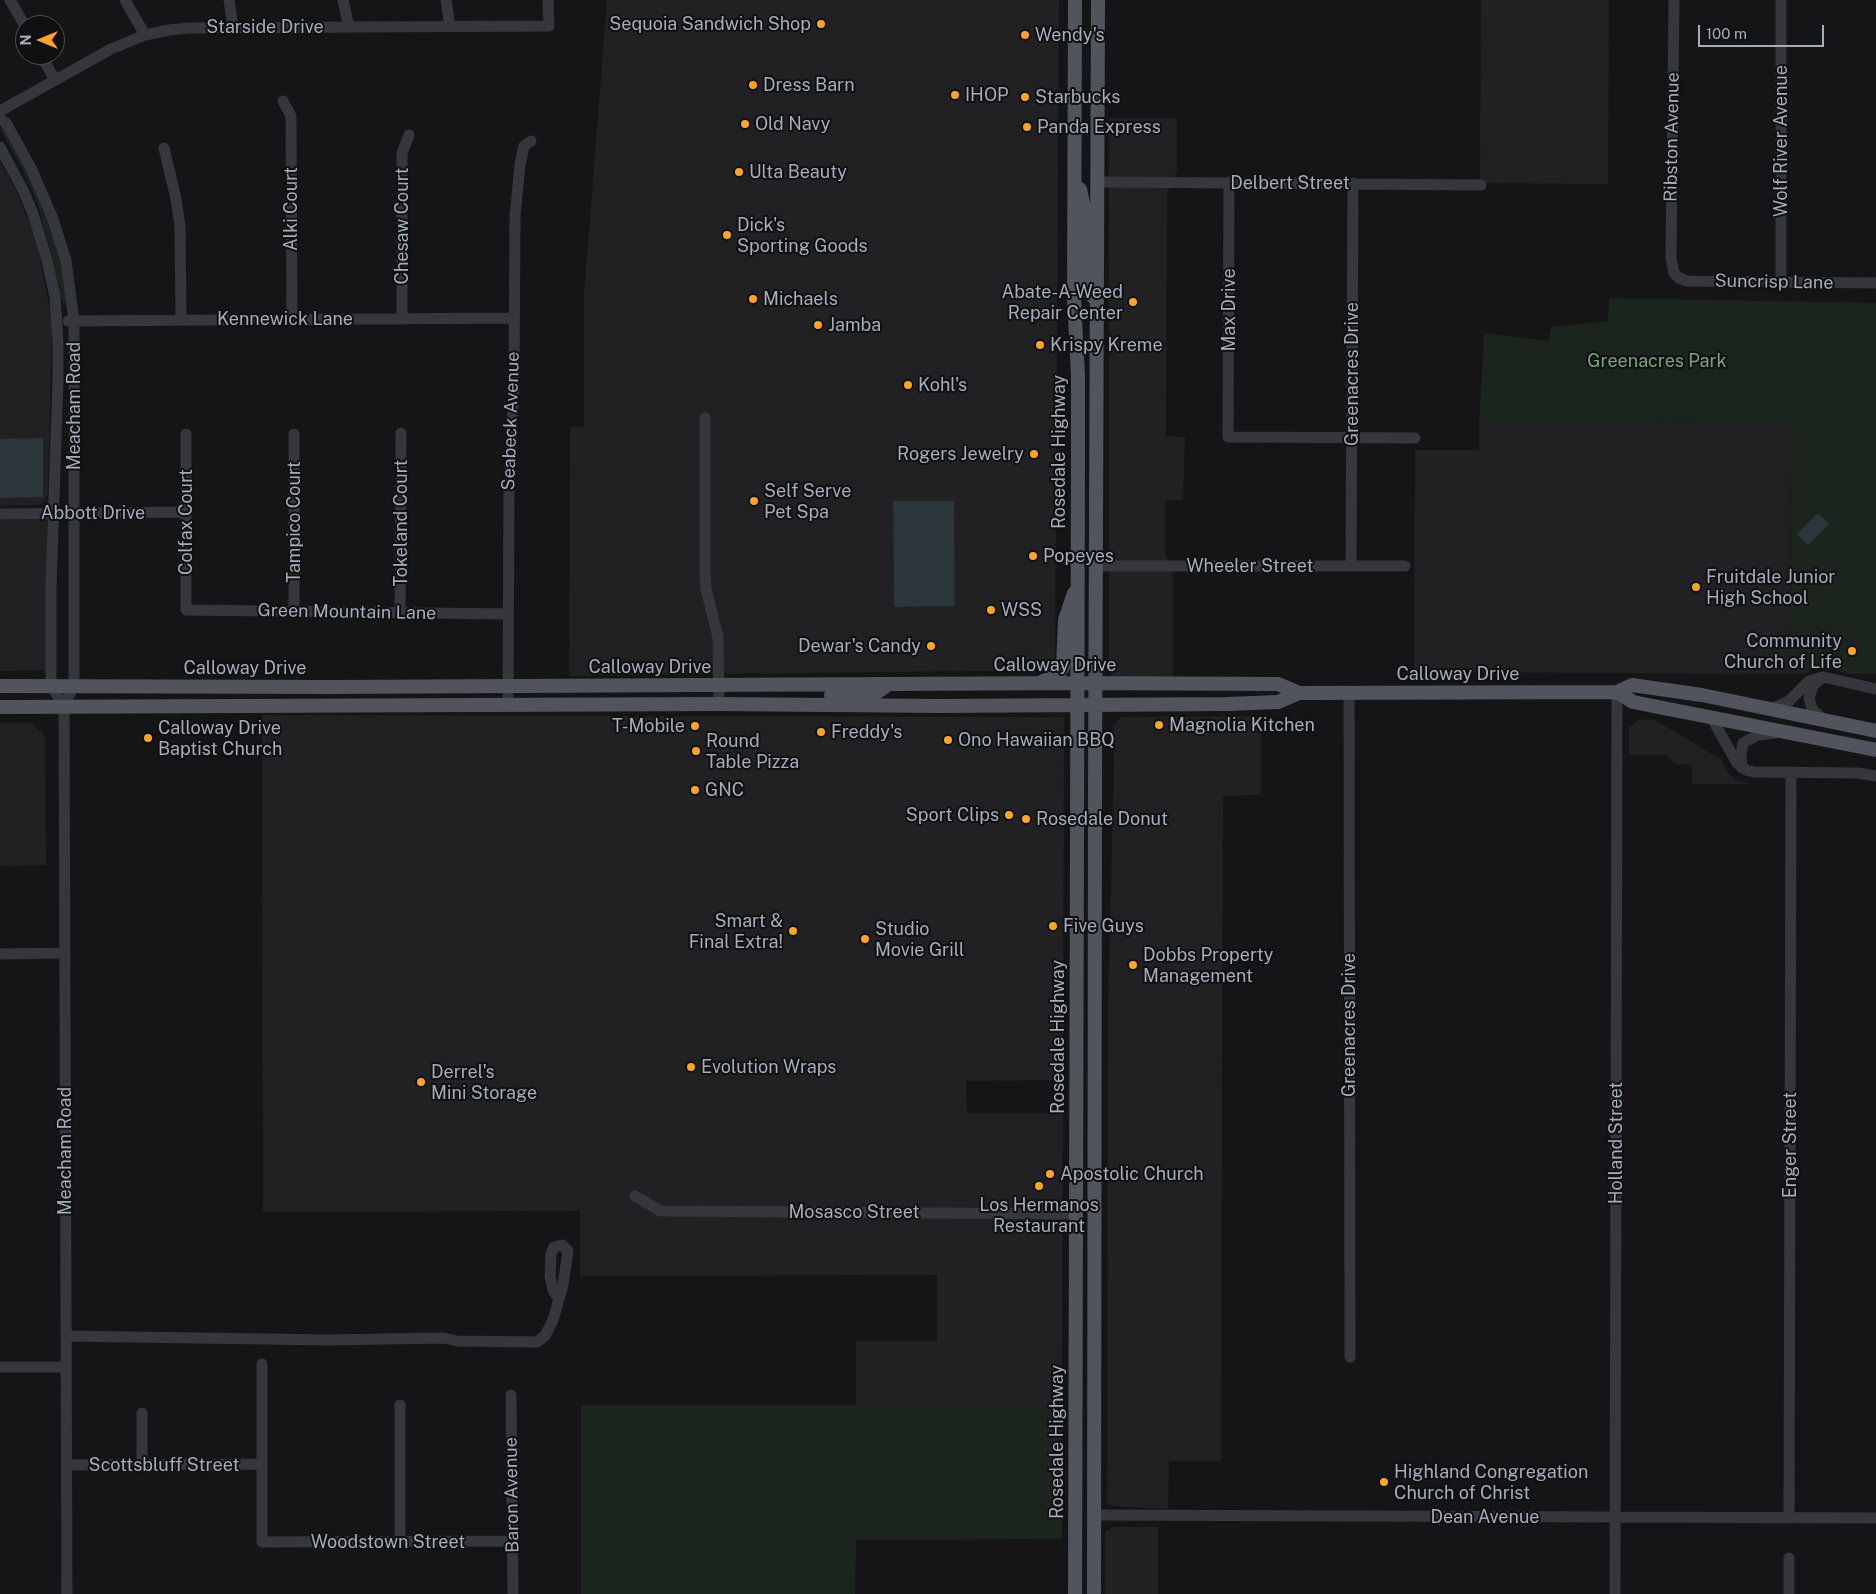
<!DOCTYPE html>
<style>
body{margin:0}
#map{position:relative;width:1876px;height:1594px;overflow:hidden;background:#151517;font-family:"Public Sans",sans-serif}
canvas{display:block}
.north{position:absolute;left:15px;top:15px;width:50px;height:50px;box-sizing:border-box;background:#101012;border:1px solid #4c4f55;border-radius:50%;rotate:270deg;font-size:14px;font-weight:700;line-height:20px;text-align:center;color:#a5adb9}
.north::after{content:'';display:block;margin:auto;width:18px;height:22px;background:#ffa525;clip-path:polygon(50% 0,100% 100%,50% 72%,0 100%)}
.scale{position:absolute;left:1698px;top:25px;width:126px;height:22px;box-sizing:border-box;border:2px solid #a5adb9;border-top:0;padding-left:6px;font-size:15px;line-height:18px;white-space:nowrap;color:#a5adb9;-webkit-text-stroke:4px #101012;paint-order:stroke}
</style>
<div id="map">
<canvas width="1876" height="1594"></canvas>
<div class="north">N</div>
<div class="scale">100 m</div>
</div>
<script>
const ctx = document.querySelector('canvas').getContext('2d');
ctx.lineJoin = 'round';
function paint(path, color) { ctx.fillStyle = color; ctx.fill(path, 'evenodd'); }
const shape = rows => new Path2D(rows.map(r => 'M' + r).join(''));
function strokePath(path, color, width, dash) { ctx.strokeStyle = color; ctx.lineWidth = width; ctx.lineCap = dash ? 'butt' : 'round'; ctx.setLineDash(dash || []); ctx.stroke(path); }
function drawText(font, color, halo, rows, align = 'center') {
  ctx.font = font + ' "Public Sans",sans-serif'; ctx.lineWidth = 4; ctx.setLineDash([]); ctx.textBaseline = 'middle'; ctx.strokeStyle = halo; ctx.fillStyle = color; for (const [text, x, y, turn = 0] of rows) {
    ctx.save(); ctx.translate(x, y); ctx.rotate((+turn || 0) * Math.PI / 180); ctx.textAlign = isNaN(turn) ? turn : align; if (halo) ctx.strokeText(text, 0, 0); ctx.fillText(text, 0, 0); ctx.restore();
  }
}
paint(shape([
 [607,0,1059,0,1055,661,1046,670,569,676,570,427,584,426,584,294],
 [1481,0,1609,0,1608,184,1480,183],
 [1109,118,1177,118,1177,171,1167,194,1166,436,1185,437,1183,500,1165,501,1165,553,1173,577,1173,681,1117,682,1109,673],
 [0,161,16,191,36,239,52,320,48,494,41,505,0,506],
 [1791,421,1790,674,1414,672,1415,450,1479,450,1479,425],
 [47,519,47,670,0,671,0,520],
 [262,715,1064,717,1063,1080,966,1081,967,1113,1063,1113,1062,1405,856,1405,856,1341,937,1341,937,1275,580,1276,580,1211,263,1212],
 [1261,716,1261,795,1223,796,1221,1461,1169,1461,1168,1509,1112,1506,1107,1502,1108,1006,1114,764,1113,726,1121,717],
 [1639,719,1655,720,1722,760,1727,772,1736,780,1751,784,1692,784,1692,765,1675,764,1667,755,1629,755,1629,728],
 [0,723,32,723,45,736,46,865,0,866],
 [1113,1527,1158,1527,1158,1594,1105,1594,1105,1532]
]), '#212124');
paint(shape([
 [2,127,41,197,57,241,68,298,64,306,60,295,51,251,37,203,22,168,1,131],
 [1609,298,1876,303,1876,674,1850,674,1827,668,1814,669,1804,674,1790,674,1791,421,1479,425,1484,333,1548,341,1551,327,1608,321],
 [581,1405,1062,1405,1062,1539,856,1540,855,1594,581,1594]
]), '#1c251d');
paint(shape([
 [43,438,43,497,0,498,0,439],
 [893,501,954,501,955,606,894,607],
 [1818,513,1829,524,1808,545,1797,534]
]), '#2a353c');
strokePath(shape([
 [10,0,25,26],
 [125,0,145,35],
 [229,0,233,27],
 [343,0,349,27],
 [446,0,450,27],
 [1674,0,1671,258,1674,273,1679,278,1687,281,1876,283],
 [41,55,55,80],
 [283,101,291,116,292,319],
 [0,111,111,49,145,35,169,30,189,28,549,26,548,0],
 [0,119,6,123,31,168,53,219,66,261,74,321,74,685,64,707,67,1594],
 [0,147,24,192,33,214,47,260,55,297,58,343,58,379,51,587,51,685,64,707],
 [164,148,176,199,180,226,181,319],
 [1098,182,1481,185],
 [1229,182,1228,437,1415,438],
 [1781,282,1781,0],
 [402,319,402,153,409,135],
 [68,321,514,318],
 [705,418,705,575,706,589,718,637,719,704],
 [186,434,186,610,508,614],
 [0,514,186,512],
 [1351,565,1353,183],
 [1096,566,1405,566],
 [294,611,294,434],
 [400,613,401,433],
 [1823,677,1876,689],
 [1349,693,1350,1357],
 [508,705,509,488,514,388,515,217,520,164,524,146,531,141],
 [1771,709,1789,701,1809,681,1823,677,1813,686,1809,698,1812,709,1825,721],
 [1711,717,1737,763,1746,770,1754,772,1858,773,1876,776],
 [1742,768,1741,755,1743,743,1758,735,1776,733],
 [0,954,65,953],
 [635,1196,660,1211,1076,1214],
 [66,1336,329,1340,444,1338,457,1341,537,1342,545,1336,553,1320,563,1285,568,1251,562,1245,554,1247,551,1254,550,1276,553,1290,559,1299],
 [262,1364,262,1542,513,1541],
 [0,1367,66,1367],
 [511,1395,513,1594],
 [400,1405,400,1542],
 [142,1413,142,1465],
 [67,1465,262,1464],
 [1094,1515,1876,1518],
 [1789,1518,1791,772],
 [1615,1594,1617,692],
 [1789,1594,1789,1558]
]), '#35373c', 11);
strokePath(shape([
 [1075,0,1074,298,1078,376,1078,466,1075,1594],
 [1080,189,1085,213,1087,280,1089,292,1097,301],
 [1043,681,1053,678,1059,673,1063,667,1065,620,1074,593],
 [0,686,330,687,1077,683,1278,684,1299,693],
 [1617,692,1633,702,1876,750],
 [831,695,868,695,876,693,885,687],
 [0,707,719,704,939,706,1228,704,1278,702,1299,693,1617,692,1632,685,1702,695,1876,731],
 [1094,1594,1095,785,1098,0]
]), '#51545c', 14);
for (const [x, y, r, color] of [
 [821,24,5,"#ffa525"],
 [1025,35,5,"#ffa525"],
 [753,85,5,"#ffa525"],
 [955,95,5,"#ffa525"],
 [1025,97,5,"#ffa525"],
 [745,124,5,"#ffa525"],
 [1027,127,5,"#ffa525"],
 [739,172,5,"#ffa525"],
 [727,235,5,"#ffa525"],
 [753,299,5,"#ffa525"],
 [1133,302,5,"#ffa525"],
 [818,325,5,"#ffa525"],
 [1040,345,5,"#ffa525"],
 [908,385,5,"#ffa525"],
 [1034,454,5,"#ffa525"],
 [754,501,5,"#ffa525"],
 [1033,556,5,"#ffa525"],
 [1696,587,5,"#ffa525"],
 [991,610,5,"#ffa525"],
 [931,646,5,"#ffa525"],
 [1852,651,5,"#ffa525"],
 [1159,725,5,"#ffa525"],
 [695,726,5,"#ffa525"],
 [821,732,5,"#ffa525"],
 [148,738,5,"#ffa525"],
 [948,740,5,"#ffa525"],
 [696,751,5,"#ffa525"],
 [695,790,5,"#ffa525"],
 [1009,815,5,"#ffa525"],
 [1026,819,5,"#ffa525"],
 [1053,926,5,"#ffa525"],
 [793,931,5,"#ffa525"],
 [865,939,5,"#ffa525"],
 [1133,965,5,"#ffa525"],
 [691,1067,5,"#ffa525"],
 [421,1082,5,"#ffa525"],
 [1050,1174,5,"#ffa525"],
 [1039,1186,5,"#ffa525"],
 [1384,1482,5,"#ffa525"]
]) { const dot = new Path2D(); dot.arc(x, y, r, 0, 2 * Math.PI); ctx.fillStyle = color; ctx.fill(dot); strokePath(dot, '#101012', 2); }
drawText('18px', '#a5adb9', '#101012', [
 ["Sequoia Sandwich Shop",811,24,"right"],
 ["Wendy's",1035,35],
 ["Dress Barn",763,85],
 ["IHOP",965,95],
 ["Starbucks",1035,97],
 ["Old Navy",755,124],
 ["Panda Express",1037,127],
 ["Ulta Beauty",749,172],
 ["Dick's",737,225],
 ["Sporting Goods",737,246],
 ["Abate-A-Weed",1123,292,"right"],
 ["Repair Center",1123,313,"right"],
 ["Michaels",763,299],
 ["Jamba",828,325],
 ["Krispy Kreme",1050,345],
 ["Kohl's",918,385],
 ["Rogers Jewelry",1024,454,"right"],
 ["Self Serve",764,491],
 ["Pet Spa",764,512],
 ["Popeyes",1043,556],
 ["Fruitdale Junior",1706,577],
 ["High School",1706,598],
 ["WSS",1001,610],
 ["Community",1842,641,"right"],
 ["Church of Life",1842,662,"right"],
 ["Dewar's Candy",921,646,"right"],
 ["Magnolia Kitchen",1169,725],
 ["T-Mobile",685,726,"right"],
 ["Calloway Drive",158,728],
 ["Baptist Church",158,749],
 ["Freddy's",831,732],
 ["Ono Hawaiian BBQ",958,740],
 ["Round",706,741],
 ["Table Pizza",706,762],
 ["GNC",705,790],
 ["Sport Clips",999,815,"right"],
 ["Rosedale Donut",1036,819],
 ["Smart &",783,921,"right"],
 ["Final Extra!",783,942,"right"],
 ["Five Guys",1063,926],
 ["Studio",875,929],
 ["Movie Grill",875,950],
 ["Dobbs Property",1143,955],
 ["Management",1143,976],
 ["Evolution Wraps",701,1067],
 ["Derrel's",431,1072],
 ["Mini Storage",431,1093],
 ["Apostolic Church",1060,1174],
 ["Los Hermanos",1039,1205,"center"],
 ["Restaurant",1039,1226,"center"],
 ["Highland Congregation",1394,1472],
 ["Church of Christ",1394,1493]
], 'left');
drawText('18px', '#a5adb9', '#101012', [
 ["Starside Drive",265,27],
 ["Ribston Avenue",1672,137,-89],
 ["Wolf River Avenue",1781,141,-90],
 ["Delbert Street",1290,183],
 ["Alki Court",291,209,-90],
 ["Chesaw Court",402,226,-90],
 ["Suncrisp Lane",1774,282,1],
 ["Max Drive",1229,310,-90],
 ["Kennewick Lane",285,319],
 ["Greenacres Drive",1352,374,-90],
 ["Meacham Road",74,406,-90],
 ["Seabeck Avenue",511,421,-88],
 ["Rosedale Highway",1059,452,-90],
 ["Abbott Drive",93,513],
 ["Colfax Court",186,522,-90],
 ["Tampico Court",294,522,-90],
 ["Tokeland Court",401,523,-90],
 ["Wheeler Street",1250,566],
 ["Green Mountain Lane",347,612,1],
 ["Calloway Drive",1055,665],
 ["Calloway Drive",650,667],
 ["Calloway Drive",245,668],
 ["Calloway Drive",1458,674],
 ["Greenacres Drive",1349,1025,-90],
 ["Rosedale Highway",1058,1037,-90],
 ["Holland Street",1616,1143,-90],
 ["Enger Street",1790,1145,-90],
 ["Meacham Road",65,1151,-90],
 ["Mosasco Street",854,1212],
 ["Rosedale Highway",1057,1442,-90],
 ["Scottsbluff Street",164,1465],
 ["Baron Avenue",512,1495,-91],
 ["Dean Avenue",1485,1517],
 ["Woodstown Street",388,1542]
]);
drawText('18px', '#7ba67a', '#101012', [
 ["Greenacres Park",1657,361]
]);
</script>
